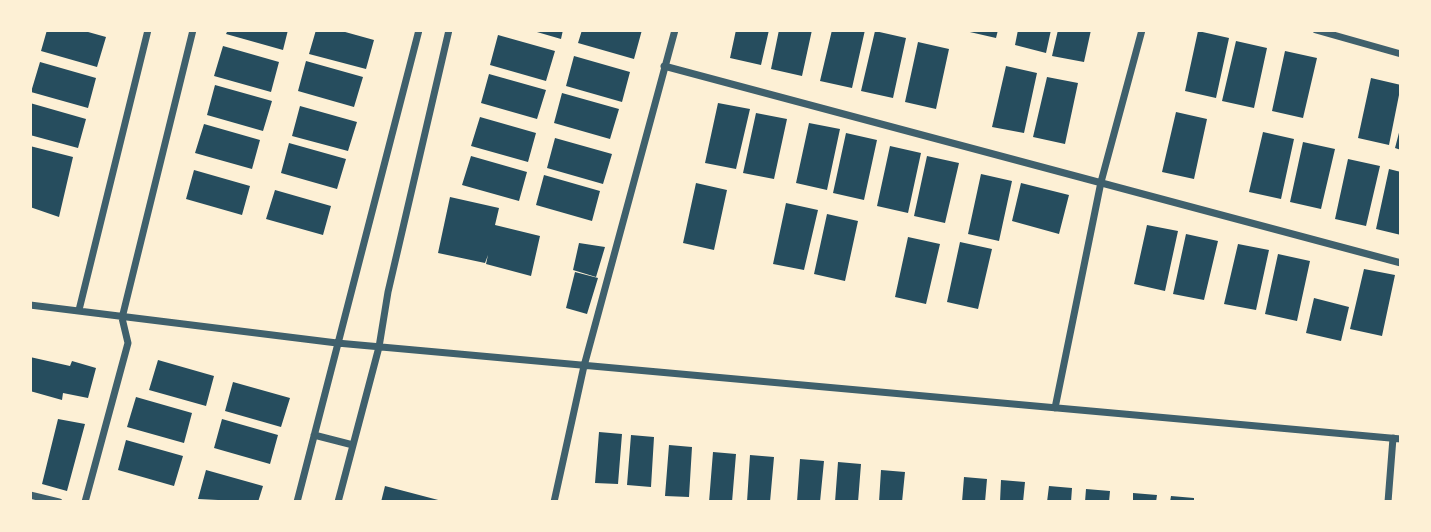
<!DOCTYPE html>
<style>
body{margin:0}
#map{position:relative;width:1431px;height:532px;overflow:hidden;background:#fdf0d5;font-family:Montserrat,sans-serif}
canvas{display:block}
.frame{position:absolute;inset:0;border:32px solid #fdf0d5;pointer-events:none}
</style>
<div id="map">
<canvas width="1431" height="532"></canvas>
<div class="frame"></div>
</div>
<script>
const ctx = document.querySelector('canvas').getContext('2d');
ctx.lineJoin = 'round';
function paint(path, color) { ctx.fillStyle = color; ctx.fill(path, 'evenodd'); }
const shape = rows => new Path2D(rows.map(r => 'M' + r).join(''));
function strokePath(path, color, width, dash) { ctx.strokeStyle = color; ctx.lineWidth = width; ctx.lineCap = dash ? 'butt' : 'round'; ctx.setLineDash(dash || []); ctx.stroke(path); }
paint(shape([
 [47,30,81,30,106,37,97,67,41,51],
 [228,30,288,30,283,50,226,34],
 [316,30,338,30,374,40,366,69,309,54],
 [530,30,563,30,561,39],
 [582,30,642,30,634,59,578,43],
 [736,30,769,30,761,65,730,58],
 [779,30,812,30,802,76,771,69],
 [832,30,865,30,852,88,820,81],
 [961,30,998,30,996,38],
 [1018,30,1051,30,1046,53,1015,45],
 [1058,30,1091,30,1084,62,1052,56],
 [875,31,906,38,893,98,861,91],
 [1198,31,1229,38,1216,98,1185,91],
 [498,35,555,51,546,81,490,65],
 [1236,41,1267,48,1254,108,1222,101],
 [918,42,949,49,936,109,905,102],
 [223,46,279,62,271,92,214,76],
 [1285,51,1317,58,1303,118,1272,111],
 [574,56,630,72,622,102,566,86],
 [306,61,363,77,354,107,298,91],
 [40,62,96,78,88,108,31,92],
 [1006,66,1037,73,1024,133,992,127],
 [489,74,546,90,537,119,481,103],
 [1047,77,1078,83,1065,144,1033,137],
 [1371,78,1401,85,1389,145,1358,138],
 [215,85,272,101,263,131,207,115],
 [562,93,619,109,610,139,554,123],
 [30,103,86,119,78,148,30,135],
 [718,103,750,109,736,169,705,163],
 [300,106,357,122,348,151,292,136],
 [1176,112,1207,119,1194,179,1162,172],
 [756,113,787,119,774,179,743,173],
 [480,117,536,133,528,162,471,146],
 [809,123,840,129,827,190,796,183],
 [204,124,260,140,252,169,195,153],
 [1401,125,1401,150,1395,148],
 [1263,132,1294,139,1281,199,1249,192],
 [846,133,877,140,864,200,833,193],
 [555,138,612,154,603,184,547,168],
 [1303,142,1335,149,1321,209,1290,202],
 [289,143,346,159,337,189,281,173],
 [30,146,73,157,59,217,30,207],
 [890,146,921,153,908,213,877,206],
 [471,156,527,172,519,201,462,185],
 [927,156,959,163,945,223,914,216],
 [1348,159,1380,166,1366,226,1335,219],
 [1389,169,1401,172,1401,235,1376,229],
 [194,170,250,186,242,215,186,199],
 [981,174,1012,181,999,241,968,234],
 [544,175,600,191,592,221,536,205],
 [696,183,727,190,714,250,683,243],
 [1021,183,1069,195,1059,234,1012,221],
 [275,190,331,206,323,235,266,219],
 [450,197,499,208,495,225,540,236,531,276,486,264,488,255,485,263,438,253],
 [786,203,818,210,804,270,773,264],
 [827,214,858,221,845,281,814,274],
 [1147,225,1178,231,1165,291,1134,284],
 [1186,234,1218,241,1204,300,1173,294],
 [908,237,940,244,926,304,895,297],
 [960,242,992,249,978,309,947,302],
 [579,243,605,247,596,277,573,270],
 [1238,244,1269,250,1256,310,1224,304],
 [1278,254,1310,261,1297,321,1265,314],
 [1364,269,1395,275,1382,336,1350,329],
 [575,272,598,278,587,314,566,308],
 [1314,298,1349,307,1341,341,1306,333],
 [30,357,70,366,72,361,96,368,88,398,63,393,62,400,30,391],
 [158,360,214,376,206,406,149,390],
 [233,382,290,398,281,427,225,411],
 [136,397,192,413,184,443,127,427],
 [58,419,85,424,67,491,42,484],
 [222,419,278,435,270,464,214,448],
 [599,432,622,434,618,484,595,483],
 [631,435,654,437,651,487,627,485],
 [126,440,183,456,174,486,118,470],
 [669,445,692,447,689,497,665,496],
 [713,452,736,454,732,502,709,502],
 [750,455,774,457,770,502,747,502],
 [800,459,824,461,820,502,797,502],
 [838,462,861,464,858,502,835,502],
 [206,470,263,486,258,502,198,499],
 [881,470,905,472,902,502,879,502],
 [964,477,987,479,985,502,962,502],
 [1001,480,1025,482,1023,502,1000,502],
 [385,486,442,501,442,502,381,502],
 [1049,486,1072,488,1071,502,1047,502],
 [1086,489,1110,491,1109,502,1085,502],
 [1133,493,1157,495,1156,502,1133,502],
 [1171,496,1194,498,1194,502,1170,502]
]), '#264d5e');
strokePath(shape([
 [1316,30,1401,54],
 [664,66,1401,263],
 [30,305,337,343,1401,439],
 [79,310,148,30],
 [1055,408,1101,182,1142,30],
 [314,435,353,445],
 [30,495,59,502],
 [85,502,128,343,122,318,193,30],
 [297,502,419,30],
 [338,502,379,347,388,292,449,30],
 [554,502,584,366,675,30],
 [1388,502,1393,438]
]), '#3f606c', 7);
</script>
